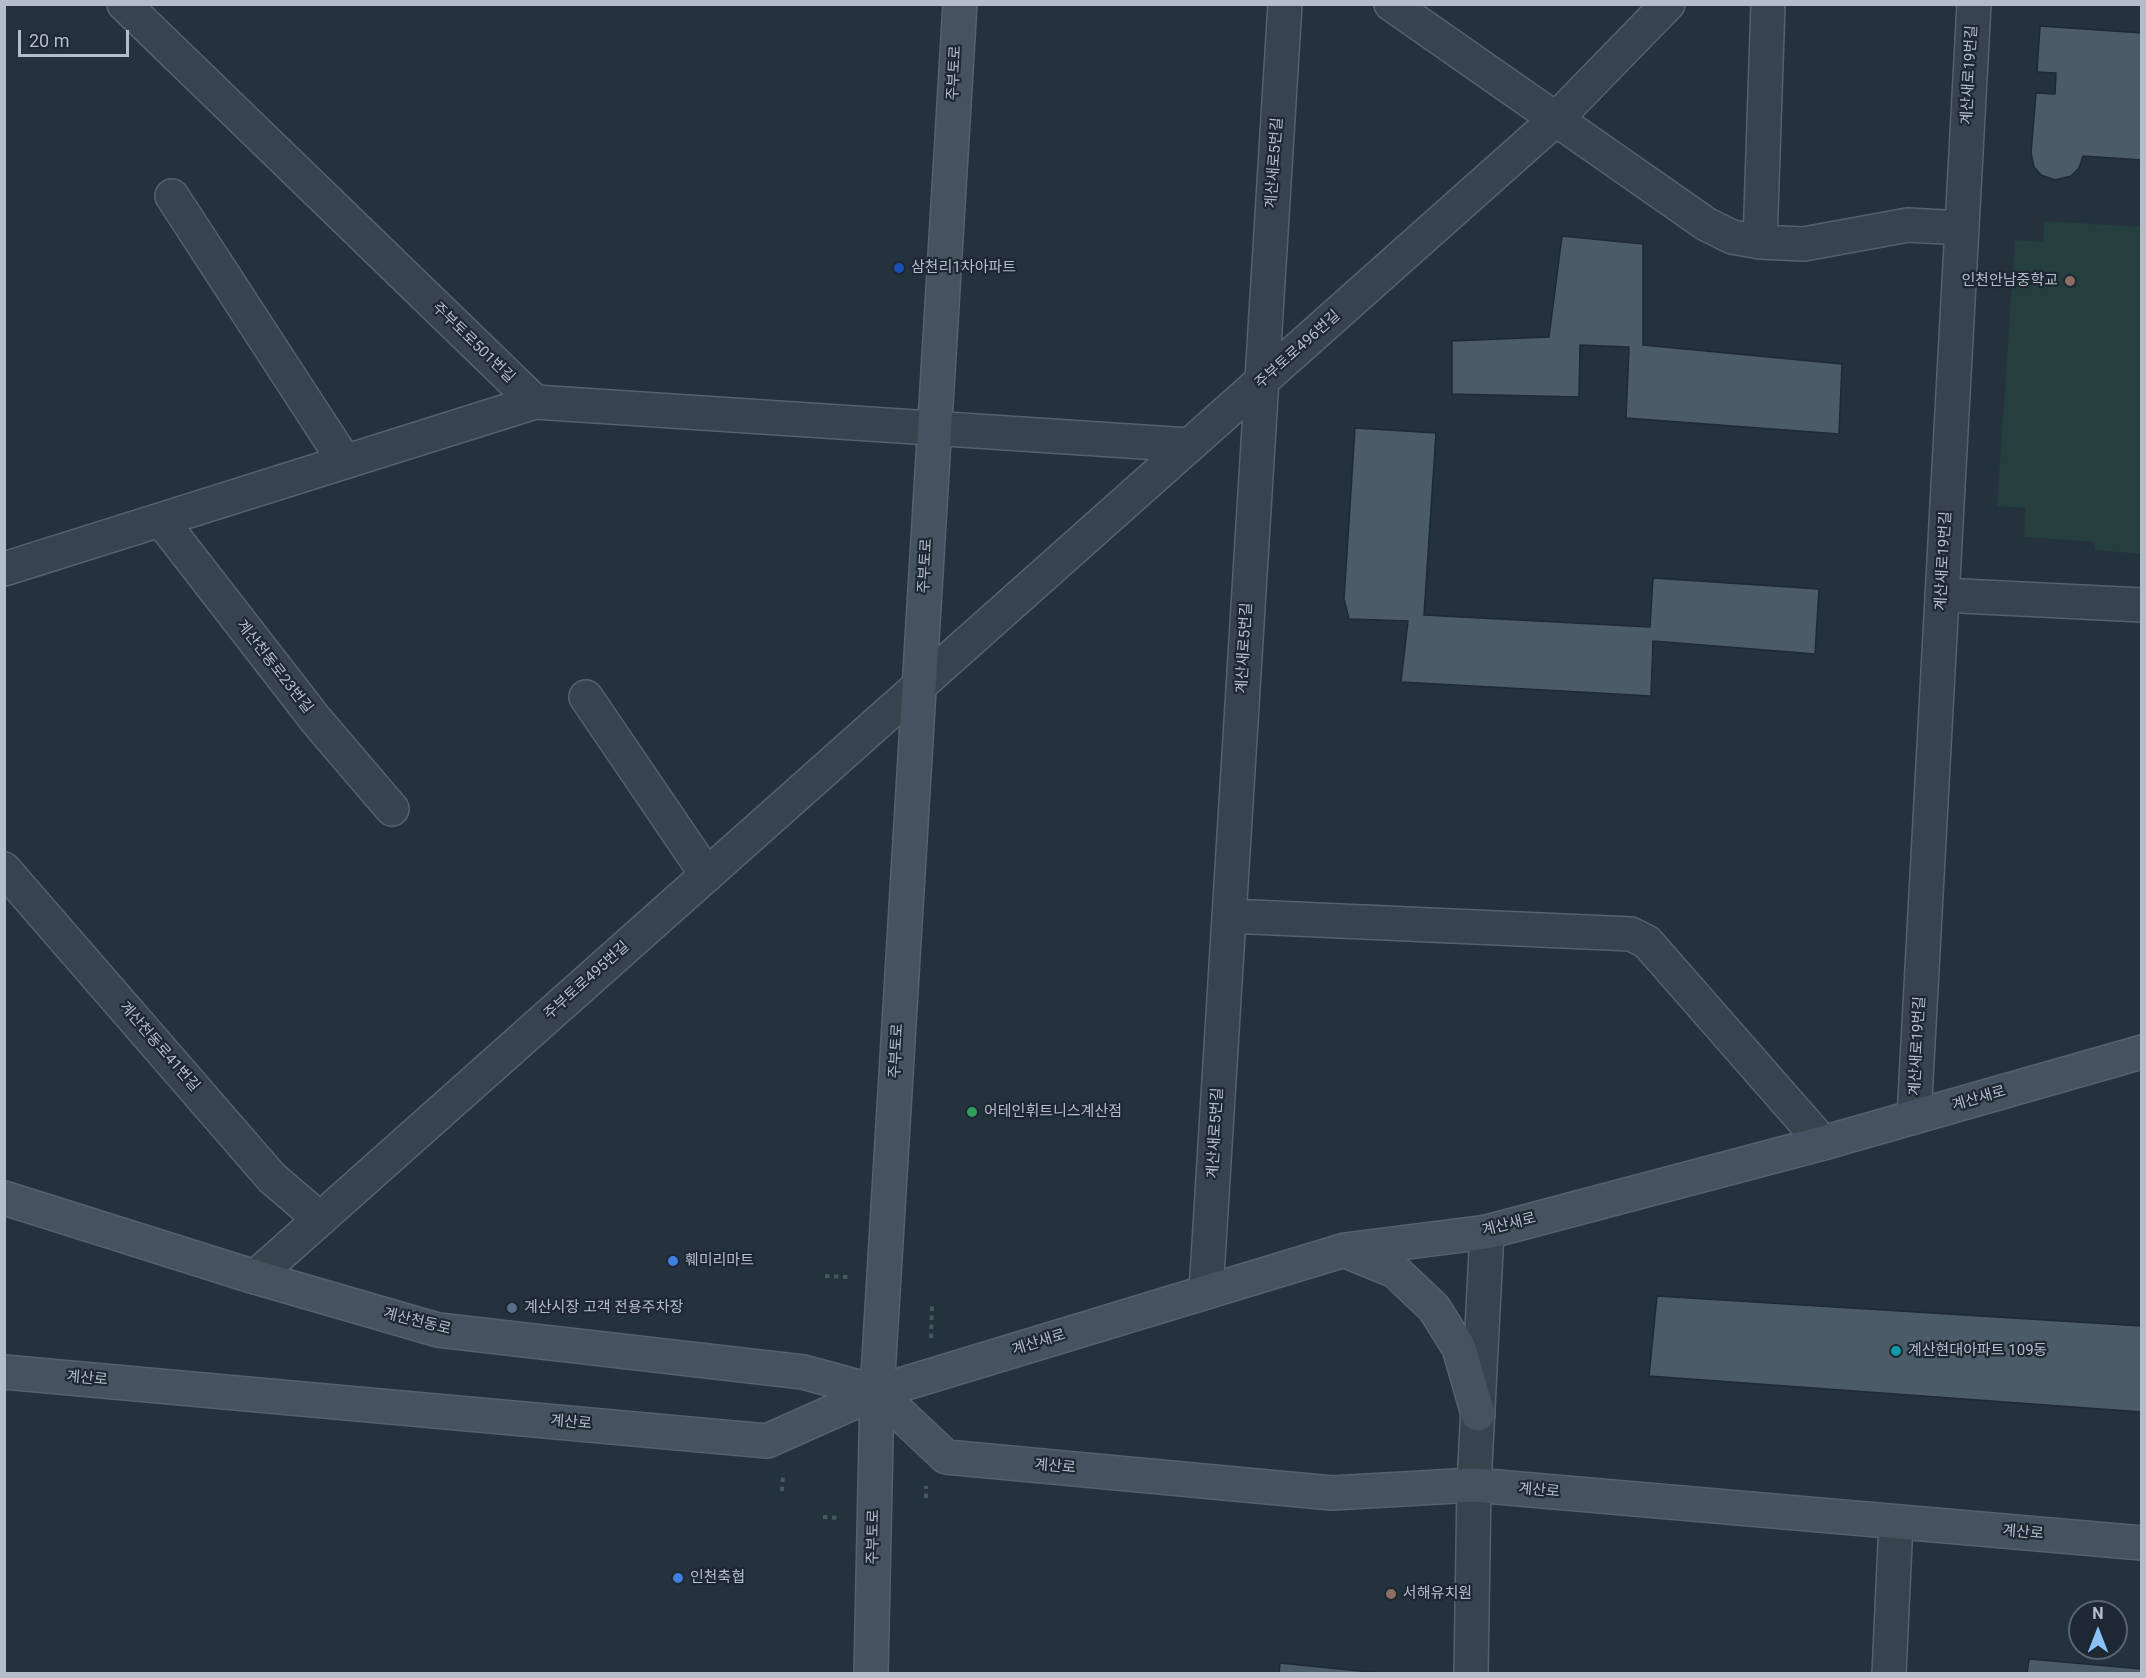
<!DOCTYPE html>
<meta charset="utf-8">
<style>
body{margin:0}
#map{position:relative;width:2146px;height:1678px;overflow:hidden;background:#24323d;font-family:Roboto,sans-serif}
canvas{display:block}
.frame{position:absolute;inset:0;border:6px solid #b3bec8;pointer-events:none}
.north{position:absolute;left:2068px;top:1600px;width:60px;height:60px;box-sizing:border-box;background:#1d2832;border:2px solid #59646e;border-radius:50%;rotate:0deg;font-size:16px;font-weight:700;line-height:24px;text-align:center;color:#b3bec8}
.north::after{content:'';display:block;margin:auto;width:21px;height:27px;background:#89c1f8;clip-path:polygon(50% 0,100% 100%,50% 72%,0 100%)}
.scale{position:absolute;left:18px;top:30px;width:111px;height:27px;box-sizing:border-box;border:3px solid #b3bec8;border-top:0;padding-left:8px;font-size:18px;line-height:21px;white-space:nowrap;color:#b3bec8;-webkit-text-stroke:4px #1d2832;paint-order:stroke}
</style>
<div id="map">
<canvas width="2146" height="1678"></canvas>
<div class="frame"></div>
<div class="north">N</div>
<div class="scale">20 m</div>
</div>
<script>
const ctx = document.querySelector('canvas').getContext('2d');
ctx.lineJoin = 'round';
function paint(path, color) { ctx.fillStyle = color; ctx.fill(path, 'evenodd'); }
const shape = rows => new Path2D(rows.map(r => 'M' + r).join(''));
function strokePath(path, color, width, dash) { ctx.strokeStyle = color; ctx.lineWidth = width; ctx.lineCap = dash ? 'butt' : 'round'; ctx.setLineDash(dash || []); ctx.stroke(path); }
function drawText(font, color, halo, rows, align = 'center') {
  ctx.font = font + ' Roboto,"Noto Sans KR",sans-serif'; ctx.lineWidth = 4.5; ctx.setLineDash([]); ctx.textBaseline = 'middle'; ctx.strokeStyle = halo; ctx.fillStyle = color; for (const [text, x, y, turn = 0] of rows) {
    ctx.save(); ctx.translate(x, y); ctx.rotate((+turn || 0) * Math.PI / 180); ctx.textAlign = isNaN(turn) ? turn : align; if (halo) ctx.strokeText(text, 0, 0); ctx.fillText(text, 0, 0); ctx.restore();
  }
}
paint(shape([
 [2044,221,2141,227,2141,554,2095,550,2095,542,2024,537,2025,508,1997,506,2015,240,2043,242]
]), '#253e3e');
const building = shape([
 [2040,26,2142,33,2142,160,2083,156,2079,168,2071,176,2055,180,2041,175,2034,167,2031,153,2036,93,2055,94,2056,73,2037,72,2040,26],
 [1562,236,1643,244,1643,345,1842,364,1839,434,1626,418,1629,347,1580,345,1579,397,1452,394,1452,341,1549,337,1562,236],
 [1355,428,1436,433,1424,615,1650,627,1653,578,1819,589,1815,654,1653,641,1651,696,1401,682,1408,621,1349,619,1344,599,1355,428],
 [1657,1296,2142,1326,2142,1412,1649,1376,1657,1296],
 [2029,1659,2142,1669,2142,1674,2027,1674,2029,1659],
 [1280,1663,1390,1674,1279,1674,1280,1663]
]);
paint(building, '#4c5b68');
strokePath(building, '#1f2a34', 1.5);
const street = shape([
 [124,4,535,402,1189,445],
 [1391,4,1706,224,1732,237,1760,242,1804,244,1908,225,1962,228],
 [172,196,345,462],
 [1760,242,1768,4],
 [161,520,316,720,392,809],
 [4,569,535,402],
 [1942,595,2142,605],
 [586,697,707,875],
 [4,869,272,1178,320,1219],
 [1229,916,1631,934,1647,942,1823,1143],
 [1914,1117,1974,4],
 [255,1277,1556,119,1668,4],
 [1206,1292,1285,4],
 [1471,1674,1474,1485,1487,1232],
 [1889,1674,1896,1522]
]);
const secondary = shape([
 [4,1198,255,1277,438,1330,803,1372,877,1392,946,1457,1332,1493,1474,1485,2142,1543],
 [1346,1251,1395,1271,1434,1308,1459,1348,1478,1414],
 [4,1372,767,1441,877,1392,1345,1250,1487,1232,1823,1143,2142,1052],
 [871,1674,877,1392,960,4]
]);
strokePath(street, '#55616b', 36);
strokePath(secondary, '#55616b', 36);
strokePath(shape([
 [825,1276,848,1277],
 [931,1338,932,1306],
 [782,1491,783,1473],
 [926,1498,926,1486],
 [823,1517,840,1518]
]), '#435a5a', 4, [4.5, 4.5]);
strokePath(street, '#37434d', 33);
strokePath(secondary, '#455360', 33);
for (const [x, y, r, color] of [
 [899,268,6,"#1a4fb4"],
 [2070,281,6,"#8d6e63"],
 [972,1112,6,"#2e9e5b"],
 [673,1261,6,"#3f7fe0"],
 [512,1308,6,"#5c6f8a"],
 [1896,1351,6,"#0f9aa8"],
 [678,1578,6,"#3f7fe0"],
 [1391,1594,6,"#8d6e63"]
]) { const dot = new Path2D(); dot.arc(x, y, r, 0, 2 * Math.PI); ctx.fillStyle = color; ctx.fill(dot); strokePath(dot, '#1d2832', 2); }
drawText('15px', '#b3bec8', '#1d2832', [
 ["주부토로",955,73,-87],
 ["계산새로19번길",1970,75,-87],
 ["계산새로5번길",1275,163,-86],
 ["주부토로501번길",473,343,44],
 ["주부토로496번길",1298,350,-42],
 ["계산새로19번길",1944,561,-87],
 ["주부토로",926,566,-87],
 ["계산새로5번길",1245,648,-87],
 ["계산천동로23번길",274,667,52],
 ["주부토로495번길",587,981,-42],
 ["계산새로19번길",1918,1046,-87],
 ["계산천동로41번길",159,1047,49],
 ["주부토로",897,1051,-87],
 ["계산새로",1979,1099,-16],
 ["계산새로5번길",1216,1133,-87],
 ["계산새로",1509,1225,-14],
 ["계산천동로",417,1322,14],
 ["계산새로",1039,1343,-17],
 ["계산로",87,1379,5],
 ["계산로",571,1423,5],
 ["계산로",1055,1467,5],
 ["계산로",1539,1491,5],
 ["계산로",2023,1533,5],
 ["주부토로",874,1537,-89]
]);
drawText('15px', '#b3bec8', '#1d2832', [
 ["삼천리1차아파트",911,268],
 ["인천안남중학교",2058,281,"right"],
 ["어테인휘트니스계산점",984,1112],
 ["훼미리마트",685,1261],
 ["계산시장 고객 전용주차장",524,1308],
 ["계산현대아파트 109동",1908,1351],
 ["인천축협",690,1578],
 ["서해유치원",1403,1594]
], 'left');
</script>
